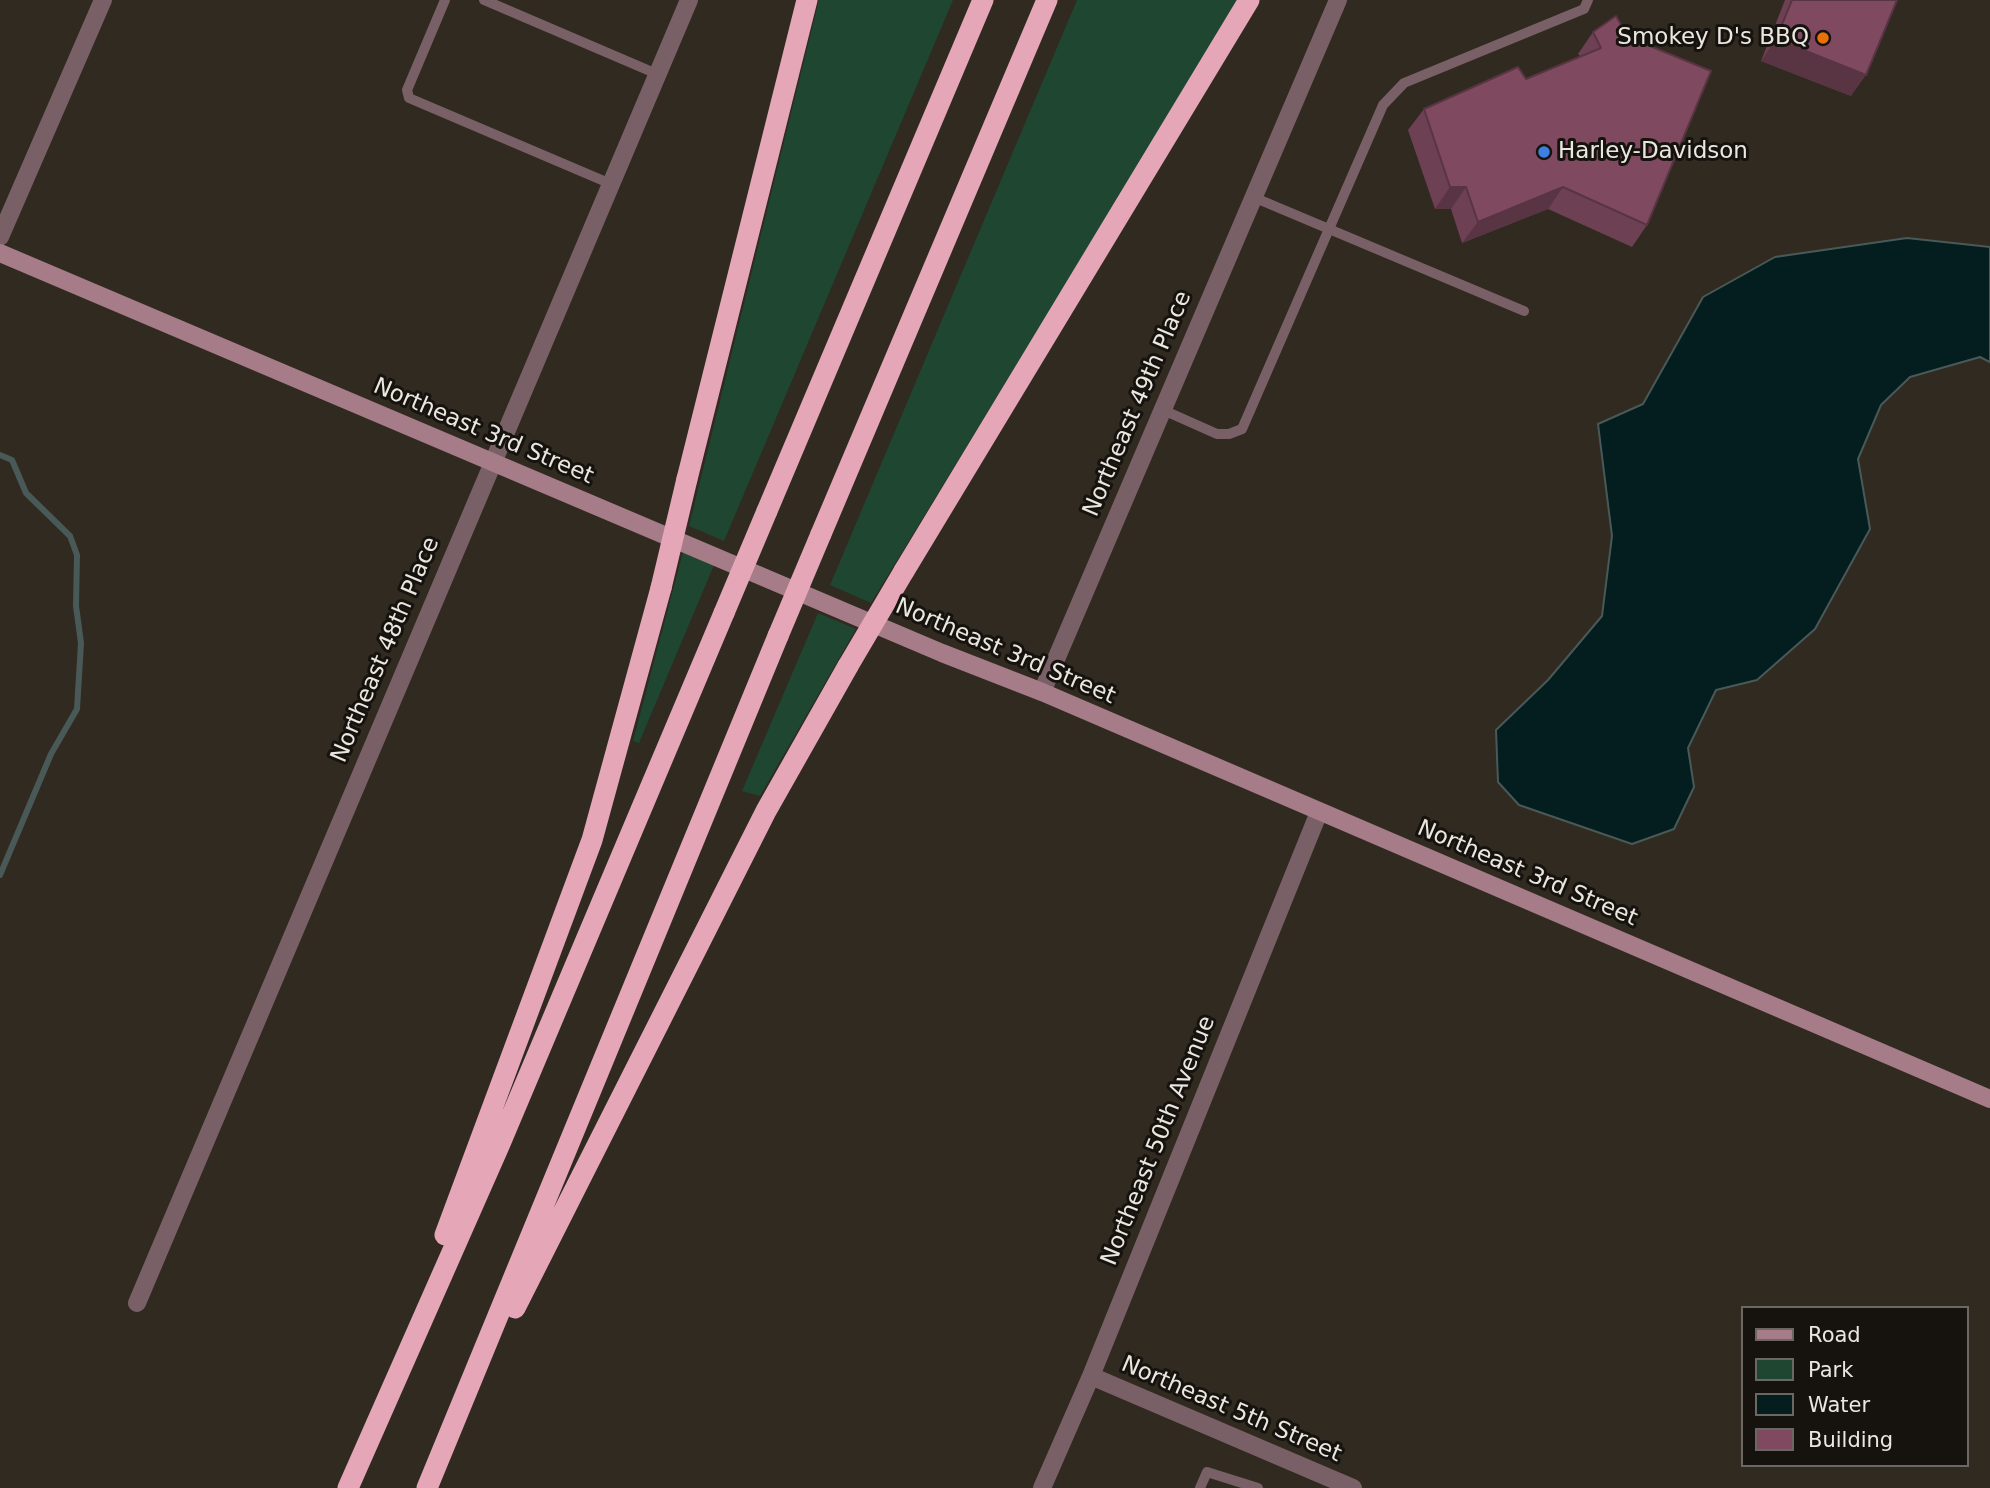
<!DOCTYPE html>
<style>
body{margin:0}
#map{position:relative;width:1990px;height:1488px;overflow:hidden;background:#312a21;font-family:"DejaVu Sans",sans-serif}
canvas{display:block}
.legend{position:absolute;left:1741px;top:1306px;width:228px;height:161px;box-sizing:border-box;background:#16130f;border:2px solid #6b6763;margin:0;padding:9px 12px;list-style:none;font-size:21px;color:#ebe6e0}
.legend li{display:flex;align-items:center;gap:14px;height:35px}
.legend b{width:35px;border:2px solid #6b6763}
</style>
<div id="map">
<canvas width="1990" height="1488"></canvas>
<ul class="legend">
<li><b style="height:9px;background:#a57c87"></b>Road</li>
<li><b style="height:19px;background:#1e4630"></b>Park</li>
<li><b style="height:19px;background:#041d1e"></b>Water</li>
<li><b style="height:19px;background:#7f4a60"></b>Building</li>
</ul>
</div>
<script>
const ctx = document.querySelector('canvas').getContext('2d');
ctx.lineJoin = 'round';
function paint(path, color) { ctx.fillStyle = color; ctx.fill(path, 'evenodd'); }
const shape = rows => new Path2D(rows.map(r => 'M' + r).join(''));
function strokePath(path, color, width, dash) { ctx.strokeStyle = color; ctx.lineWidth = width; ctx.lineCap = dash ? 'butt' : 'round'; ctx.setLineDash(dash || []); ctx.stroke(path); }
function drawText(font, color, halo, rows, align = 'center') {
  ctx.font = font + ' "DejaVu Sans",sans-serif'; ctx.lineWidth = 6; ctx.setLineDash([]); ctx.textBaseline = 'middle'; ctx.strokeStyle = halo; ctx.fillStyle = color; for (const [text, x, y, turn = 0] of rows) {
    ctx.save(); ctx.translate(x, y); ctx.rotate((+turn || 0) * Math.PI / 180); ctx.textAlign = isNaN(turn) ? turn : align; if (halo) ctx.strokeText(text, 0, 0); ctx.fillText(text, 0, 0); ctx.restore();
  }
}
paint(shape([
 [819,0,953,0,724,541,689,526],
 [1077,0,1239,0,871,603,830,585],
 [683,552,714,565,639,743,633,741],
 [818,613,856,629,760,796,742,791]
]), '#1e4630');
const water = shape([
 [1907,238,1990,247,1990,362,1980,357,1910,377,1881,405,1858,459,1870,529,1815,629,1757,680,1716,690,1688,748,1694,787,1674,829,1632,844,1519,805,1498,782,1496,730,1548,680,1602,616,1612,536,1598,424,1643,404,1703,297,1775,257,1907,238]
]);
paint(water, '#041d1e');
strokePath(water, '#495958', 2);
strokePath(shape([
 [0,455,12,460,26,493,70,536,77,555,76,606,81,643,77,709,51,754,0,875]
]), '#495958', 6);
strokePath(shape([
 [445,0,407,90,409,98,611,184],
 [484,0,657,74],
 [1253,197,1329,229,1383,105,1404,83,1584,9,1588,0],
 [1163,410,1217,434,1229,434,1242,429,1329,229,1524,311],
 [1200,1488,1207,1472,1258,1488]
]), '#795f66', 10);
strokePath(shape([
 [0,237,103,0],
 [1042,692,1338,0],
 [137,1303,689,0],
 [1091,1376,1353,1488],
 [1042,1488,1091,1376,1319,812]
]), '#795f66', 18);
strokePath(shape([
 [0,253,942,653,1042,692,1990,1099]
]), '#a57c87', 18);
strokePath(shape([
 [687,479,807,0],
 [767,511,983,0],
 [821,534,1047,0],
 [904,571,1249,0],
 [445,1235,592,840,661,588],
 [515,1308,766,811,848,666],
 [348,1488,499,1146,724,613],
 [427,1488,778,636]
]), '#e5a6b8', 21);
strokePath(shape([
 [661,588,687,479],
 [724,613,767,511],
 [778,636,821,534],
 [848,666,904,571]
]), '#e5a6b8', 21);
paint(shape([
 [1785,0,1897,0,1851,96,1761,61],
 [1616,16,1647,225,1632,247,1548,209,1462,243,1451,209,1435,209,1408,130,1424,109,1526,79,1580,56,1578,54,1593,32]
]), '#6d4053');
paint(shape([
 [1776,39,1866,75,1851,96,1761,61],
 [1450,187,1466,187,1451,209,1435,209],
 [1563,187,1548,209,1462,243,1478,222]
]), '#593443');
const building = shape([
 [1792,0,1897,0,1866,75,1776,39,1792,0],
 [1616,16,1628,37,1711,71,1647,225,1563,187,1478,222,1466,187,1450,187,1424,109,1518,67,1526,79,1601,48,1593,32,1616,16]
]);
paint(building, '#7f4a60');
strokePath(building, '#593443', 2);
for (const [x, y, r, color] of [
 [1823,38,7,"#e8710a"],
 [1544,152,7,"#3f7fe0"]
]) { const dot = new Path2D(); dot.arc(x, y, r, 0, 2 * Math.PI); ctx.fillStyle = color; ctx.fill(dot); strokePath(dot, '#16130f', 2.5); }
drawText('23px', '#ebe6e0', '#16130f', [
 ["Smokey D's BBQ",1809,38],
 ["Harley-Davidson",1558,152,"left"]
], 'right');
drawText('23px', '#ebe6e0', '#16130f', [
 ["Northeast 49th Place",1138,404,-67],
 ["Northeast 3rd Street",483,432,23],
 ["Northeast 48th Place",386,650,-67],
 ["Northeast 3rd Street",1005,652,23],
 ["Northeast 3rd Street",1527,874,23],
 ["Northeast 50th Avenue",1159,1141,-68],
 ["Northeast 5th Street",1231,1410,23]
]);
</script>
